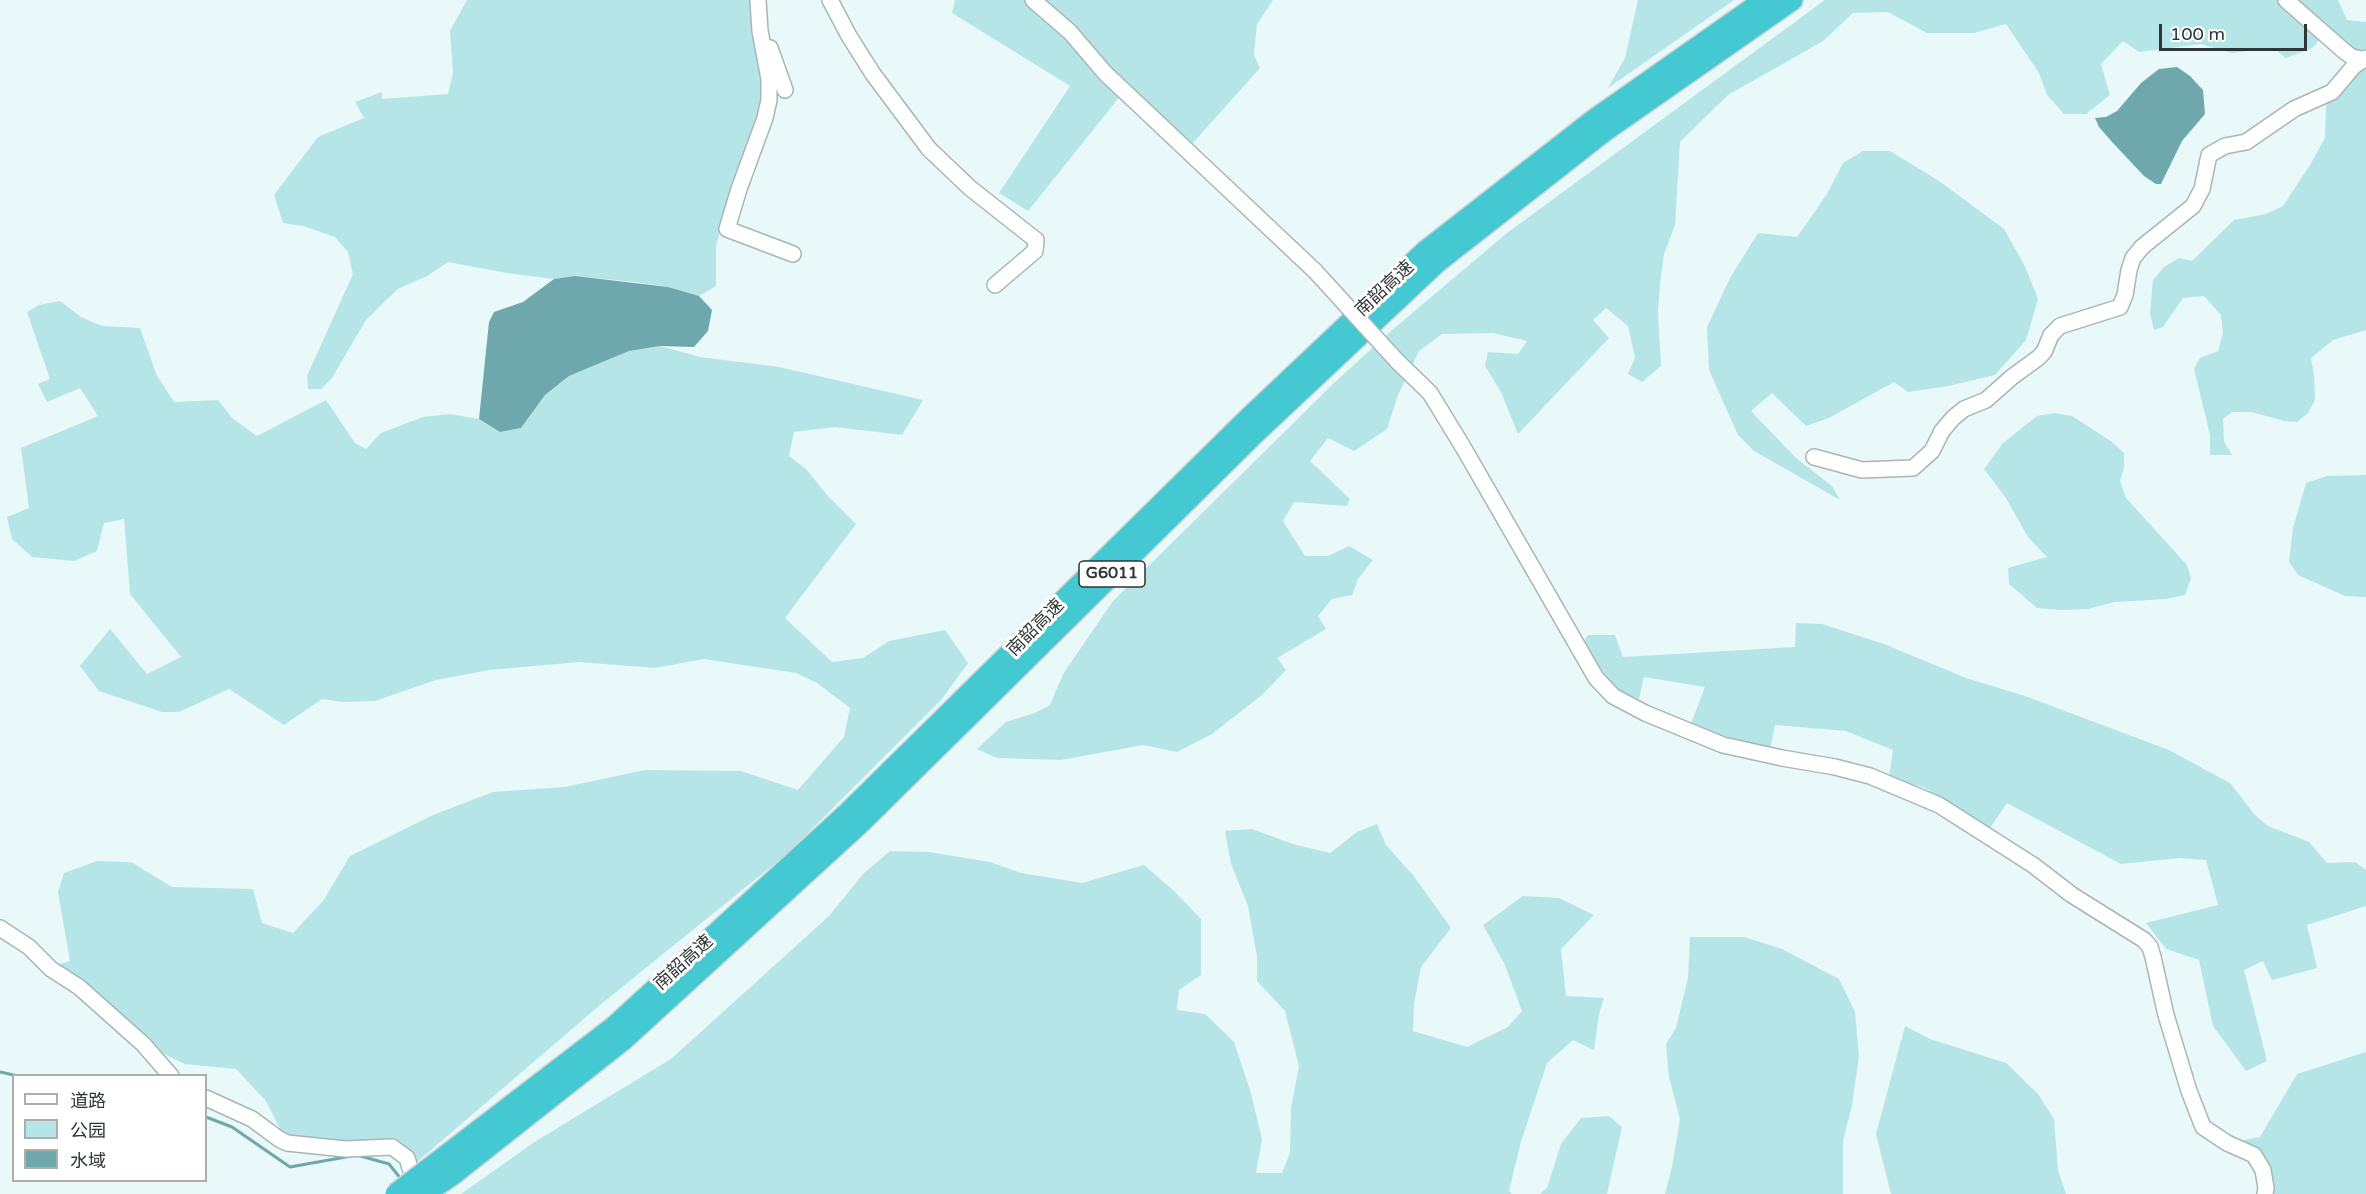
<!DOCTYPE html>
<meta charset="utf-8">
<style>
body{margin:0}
#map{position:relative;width:2366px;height:1194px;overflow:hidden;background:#e9f8f9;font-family:"Varela Round","Noto Sans SC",sans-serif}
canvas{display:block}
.legend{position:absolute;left:12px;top:1074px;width:195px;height:108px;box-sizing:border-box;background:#fff;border:2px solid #acaeae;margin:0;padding:8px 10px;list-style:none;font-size:18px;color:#2f3535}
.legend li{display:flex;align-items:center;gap:12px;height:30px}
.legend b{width:30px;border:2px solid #acaeae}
.scale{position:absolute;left:2159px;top:24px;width:148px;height:27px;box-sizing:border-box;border:3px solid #2f3535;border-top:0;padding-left:8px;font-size:18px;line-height:21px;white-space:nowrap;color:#2f3535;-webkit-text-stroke:4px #fff;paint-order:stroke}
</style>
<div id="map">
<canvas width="2366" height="1194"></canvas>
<ul class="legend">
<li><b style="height:8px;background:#fff"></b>道路</li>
<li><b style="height:16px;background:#b6e5e8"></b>公园</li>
<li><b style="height:16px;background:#6fa8ac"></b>水域</li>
</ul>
<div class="scale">100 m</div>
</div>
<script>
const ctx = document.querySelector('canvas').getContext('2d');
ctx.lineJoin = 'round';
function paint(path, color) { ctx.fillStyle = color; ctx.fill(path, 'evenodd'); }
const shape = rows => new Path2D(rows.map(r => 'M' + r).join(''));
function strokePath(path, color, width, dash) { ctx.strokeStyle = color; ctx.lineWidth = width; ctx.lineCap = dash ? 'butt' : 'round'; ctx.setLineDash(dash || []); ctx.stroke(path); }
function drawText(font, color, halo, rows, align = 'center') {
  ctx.font = font + ' "Varela Round","Noto Sans SC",sans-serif'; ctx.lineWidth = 6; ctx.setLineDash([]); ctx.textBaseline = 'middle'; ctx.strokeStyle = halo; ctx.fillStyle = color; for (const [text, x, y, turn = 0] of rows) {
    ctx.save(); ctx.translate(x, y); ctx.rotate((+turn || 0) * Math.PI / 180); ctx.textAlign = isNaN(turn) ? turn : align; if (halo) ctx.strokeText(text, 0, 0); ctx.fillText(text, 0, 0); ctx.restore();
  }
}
paint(shape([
 [467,0,758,0,769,79,739,189,731,187,716,247,716,286,699,296,668,287,635,282,575,276,554,279,507,273,448,262,427,276,398,289,366,320,332,378,321,389,308,389,307,376,353,274,348,252,335,237,303,226,283,223,274,195,318,137,364,118,355,102,382,92,382,99,448,94,453,73,450,31],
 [955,0,1273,0,1257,24,1254,55,1260,68,1192,144,1129,85,1028,211,999,193,1070,86,952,13],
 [1638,0,1734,0,1608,88,1625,58],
 [1825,0,2338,0,2347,20,2366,22,2366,330,2333,340,2311,358,2314,375,2315,400,2308,413,2297,422,2284,421,2252,412,2232,412,2223,419,2224,441,2232,455,2210,455,2210,435,2194,369,2200,358,2218,351,2223,333,2221,315,2204,296,2183,298,2163,327,2154,330,2150,313,2153,280,2164,267,2179,258,2192,261,2234,220,2266,214,2283,206,2310,165,2325,138,2326,106,2332,92,2354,66,2325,34,2312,48,2286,58,2273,48,2232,53,2201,44,2139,52,2123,41,2101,64,2110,95,2086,114,2064,114,2047,95,2039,73,2006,24,1974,33,1927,33,1888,12,1853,13,1823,41,1728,95,1680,142,1675,225,1664,254,1660,284,1658,311,1661,366,1642,382,1628,374,1635,358,1628,326,1606,308,1593,320,1609,338,1518,434,1501,392,1485,366,1488,352,1518,354,1527,341,1493,333,1442,334,1419,351,1398,395,1387,429,1354,451,1328,438,1310,461,1350,499,1347,506,1294,502,1283,521,1305,556,1328,556,1349,546,1373,560,1358,579,1352,595,1332,599,1318,616,1326,629,1277,658,1286,670,1262,695,1212,734,1177,752,1143,745,1061,760,997,758,977,749,1006,722,1035,713,1050,705,1063,674,1113,601,1334,383,1391,331,1507,233],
 [1863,151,1890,151,1939,181,2004,229,2025,266,2038,299,2026,340,1995,375,1948,386,1908,392,1894,382,1829,418,1806,426,1772,393,1751,411,1796,458,1832,486,1840,500,1754,451,1738,435,1709,370,1707,327,1730,278,1758,233,1797,237,1827,194,1843,163],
 [60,301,81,317,102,326,140,328,157,376,174,402,218,400,232,418,257,436,326,400,355,443,366,449,381,433,423,417,450,414,479,419,500,432,521,428,545,395,569,376,629,351,660,346,700,357,779,367,923,400,902,435,835,427,794,432,789,456,806,469,828,496,856,524,785,618,832,662,863,658,889,641,945,630,968,663,942,699,788,853,600,1005,410,1168,401,1151,287,1143,266,1101,236,1069,185,1064,143,1044,53,966,70,961,58,892,64,873,97,861,131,862,172,887,253,889,262,923,293,933,323,901,350,856,433,815,493,792,565,787,645,770,741,771,798,790,844,737,850,708,817,683,796,673,704,659,655,668,579,662,489,670,436,680,375,701,343,702,322,699,284,725,229,689,179,712,162,712,99,691,80,666,110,629,147,674,181,657,130,594,124,519,104,523,97,551,74,561,32,557,12,539,7,517,29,508,21,448,98,416,80,388,47,402,38,384,50,379,27,312,39,305],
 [2054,413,2072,416,2112,442,2124,453,2124,467,2120,481,2126,498,2187,565,2191,578,2185,595,2166,599,2115,602,2088,609,2061,610,2037,608,2009,584,2008,568,2047,557,2028,537,2006,498,1984,469,2003,443,2037,416],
 [2366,475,2366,597,2345,596,2298,575,2289,562,2293,528,2306,483,2327,476],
 [1796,623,1822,624,1884,644,1966,678,2025,696,2169,750,2230,783,2255,815,2268,826,2309,842,2327,863,2355,862,2366,870,2366,906,2307,925,2317,968,2272,980,2263,961,2244,970,2267,1061,2246,1071,2213,1026,2199,960,2166,949,2146,923,2218,905,2206,860,2180,858,2121,864,2007,803,1990,828,1923,787,1889,778,1893,750,1846,731,1775,725,1770,749,1690,726,1705,687,1644,677,1639,699,1616,689,1602,672,1583,642,1588,635,1615,635,1623,657,1795,647],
 [1377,824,1386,845,1413,875,1451,928,1421,967,1414,1004,1413,1031,1467,1047,1508,1027,1522,1011,1505,965,1483,925,1523,896,1559,898,1594,915,1561,949,1566,996,1604,998,1599,1014,1594,1050,1573,1040,1547,1063,1521,1142,1509,1191,1512,1194,461,1194,536,1141,671,1059,829,916,863,874,890,851,929,852,990,862,1021,873,1082,883,1144,865,1174,891,1201,919,1201,975,1179,990,1177,1010,1205,1014,1234,1042,1250,1090,1262,1139,1256,1173,1282,1173,1290,1153,1291,1108,1299,1066,1285,1011,1257,981,1257,957,1248,906,1231,864,1225,831,1252,829,1293,844,1330,853,1357,832],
 [1690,937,1744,937,1782,949,1839,979,1855,1012,1859,1056,1852,1105,1843,1141,1843,1194,1665,1194,1672,1167,1680,1119,1669,1077,1666,1044,1676,1028,1688,978],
 [1905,1026,1930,1039,2006,1063,2038,1094,2054,1119,2058,1170,2066,1194,1891,1194,1876,1134],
 [2366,1052,2366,1194,2265,1194,2263,1170,2227,1143,2260,1137,2297,1074],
 [1609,1116,1622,1127,1607,1194,1540,1194,1547,1188,1561,1144,1581,1118]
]), '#b6e5e8');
paint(shape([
 [2177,67,2190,76,2203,90,2205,114,2182,141,2161,184,2156,184,2144,176,2113,143,2099,127,2095,118,2106,117,2117,111,2141,83,2159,69],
 [575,276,668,287,699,296,712,310,708,331,694,347,660,346,629,351,569,376,545,395,521,428,500,432,479,419,489,322,494,312,523,302,554,279]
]), '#6fa8ac');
strokePath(shape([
 [0,1072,18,1076],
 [206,1117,232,1127,290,1167,357,1155,389,1164,401,1179]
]), '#6fa8ac', 3);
const minor = shape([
 [758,0,760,31,769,79,769,100,765,118,739,189,727,229,793,254],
 [830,0,849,36,873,74,929,149,970,188,1036,240,1035,251,995,285],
 [1033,0,1070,32,1105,73,1315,271],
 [2286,0,2344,51,2352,57,2362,59],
 [770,48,785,90],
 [1397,361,1430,393,1463,447,1596,678,1613,696,1645,713,1723,745,1782,758,1835,767,1870,776,1939,805,2033,865,2072,895,2144,940,2150,947,2153,957,2166,1015,2189,1091,2203,1127,2227,1143,2254,1155,2263,1170,2266,1188,2265,1194],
 [1814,457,1862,470,1913,468,1932,451,1942,431,1953,418,1964,409,1986,400,2012,377,2038,358,2044,352,2051,335,2060,326,2120,307,2125,295,2129,270,2133,258,2142,247,2193,206,2202,189,2209,155,2225,146,2246,142,2294,109,2332,92,2354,66,2366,58],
 [0,928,29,947,51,969,79,987,143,1044,171,1076],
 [206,1098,252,1119,279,1139,287,1143,345,1149,392,1147,407,1158,410,1168,423,1184]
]);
const highway = shape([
 [447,1155,614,1027,848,813,1247,420,1426,251,1594,120,1765,0],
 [453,1174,624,1039,859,824,1257,431,1437,262,1603,132,1792,0]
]);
strokePath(minor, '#a7b6b7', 18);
strokePath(highway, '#d1d3d3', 24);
strokePath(minor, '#fff', 15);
strokePath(highway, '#44c9d2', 21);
const minorBridge = shape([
 [1315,271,1397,361]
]);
const highwayBridge = shape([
 [396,1194,447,1155],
 [424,1194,453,1174]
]);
strokePath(minorBridge, '#a7b6b7', 18, []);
strokePath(highwayBridge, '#d1d3d3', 24, []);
strokePath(minorBridge, '#fff', 15);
strokePath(highwayBridge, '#44c9d2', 21);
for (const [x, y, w] of [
 [1112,574,66]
]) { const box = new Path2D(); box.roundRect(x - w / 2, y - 13, w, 26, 4.5); ctx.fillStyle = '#fff'; ctx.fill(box); strokePath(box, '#2f3535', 1.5); }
drawText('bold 16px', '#2f3535', null, [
 ["G6011",1112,574]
]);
drawText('18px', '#2f3535', '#fff', [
 ["南韶高速",1385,289,-43],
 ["南韶高速",1036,628,-45],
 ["南韶高速",684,963,-42]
]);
</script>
